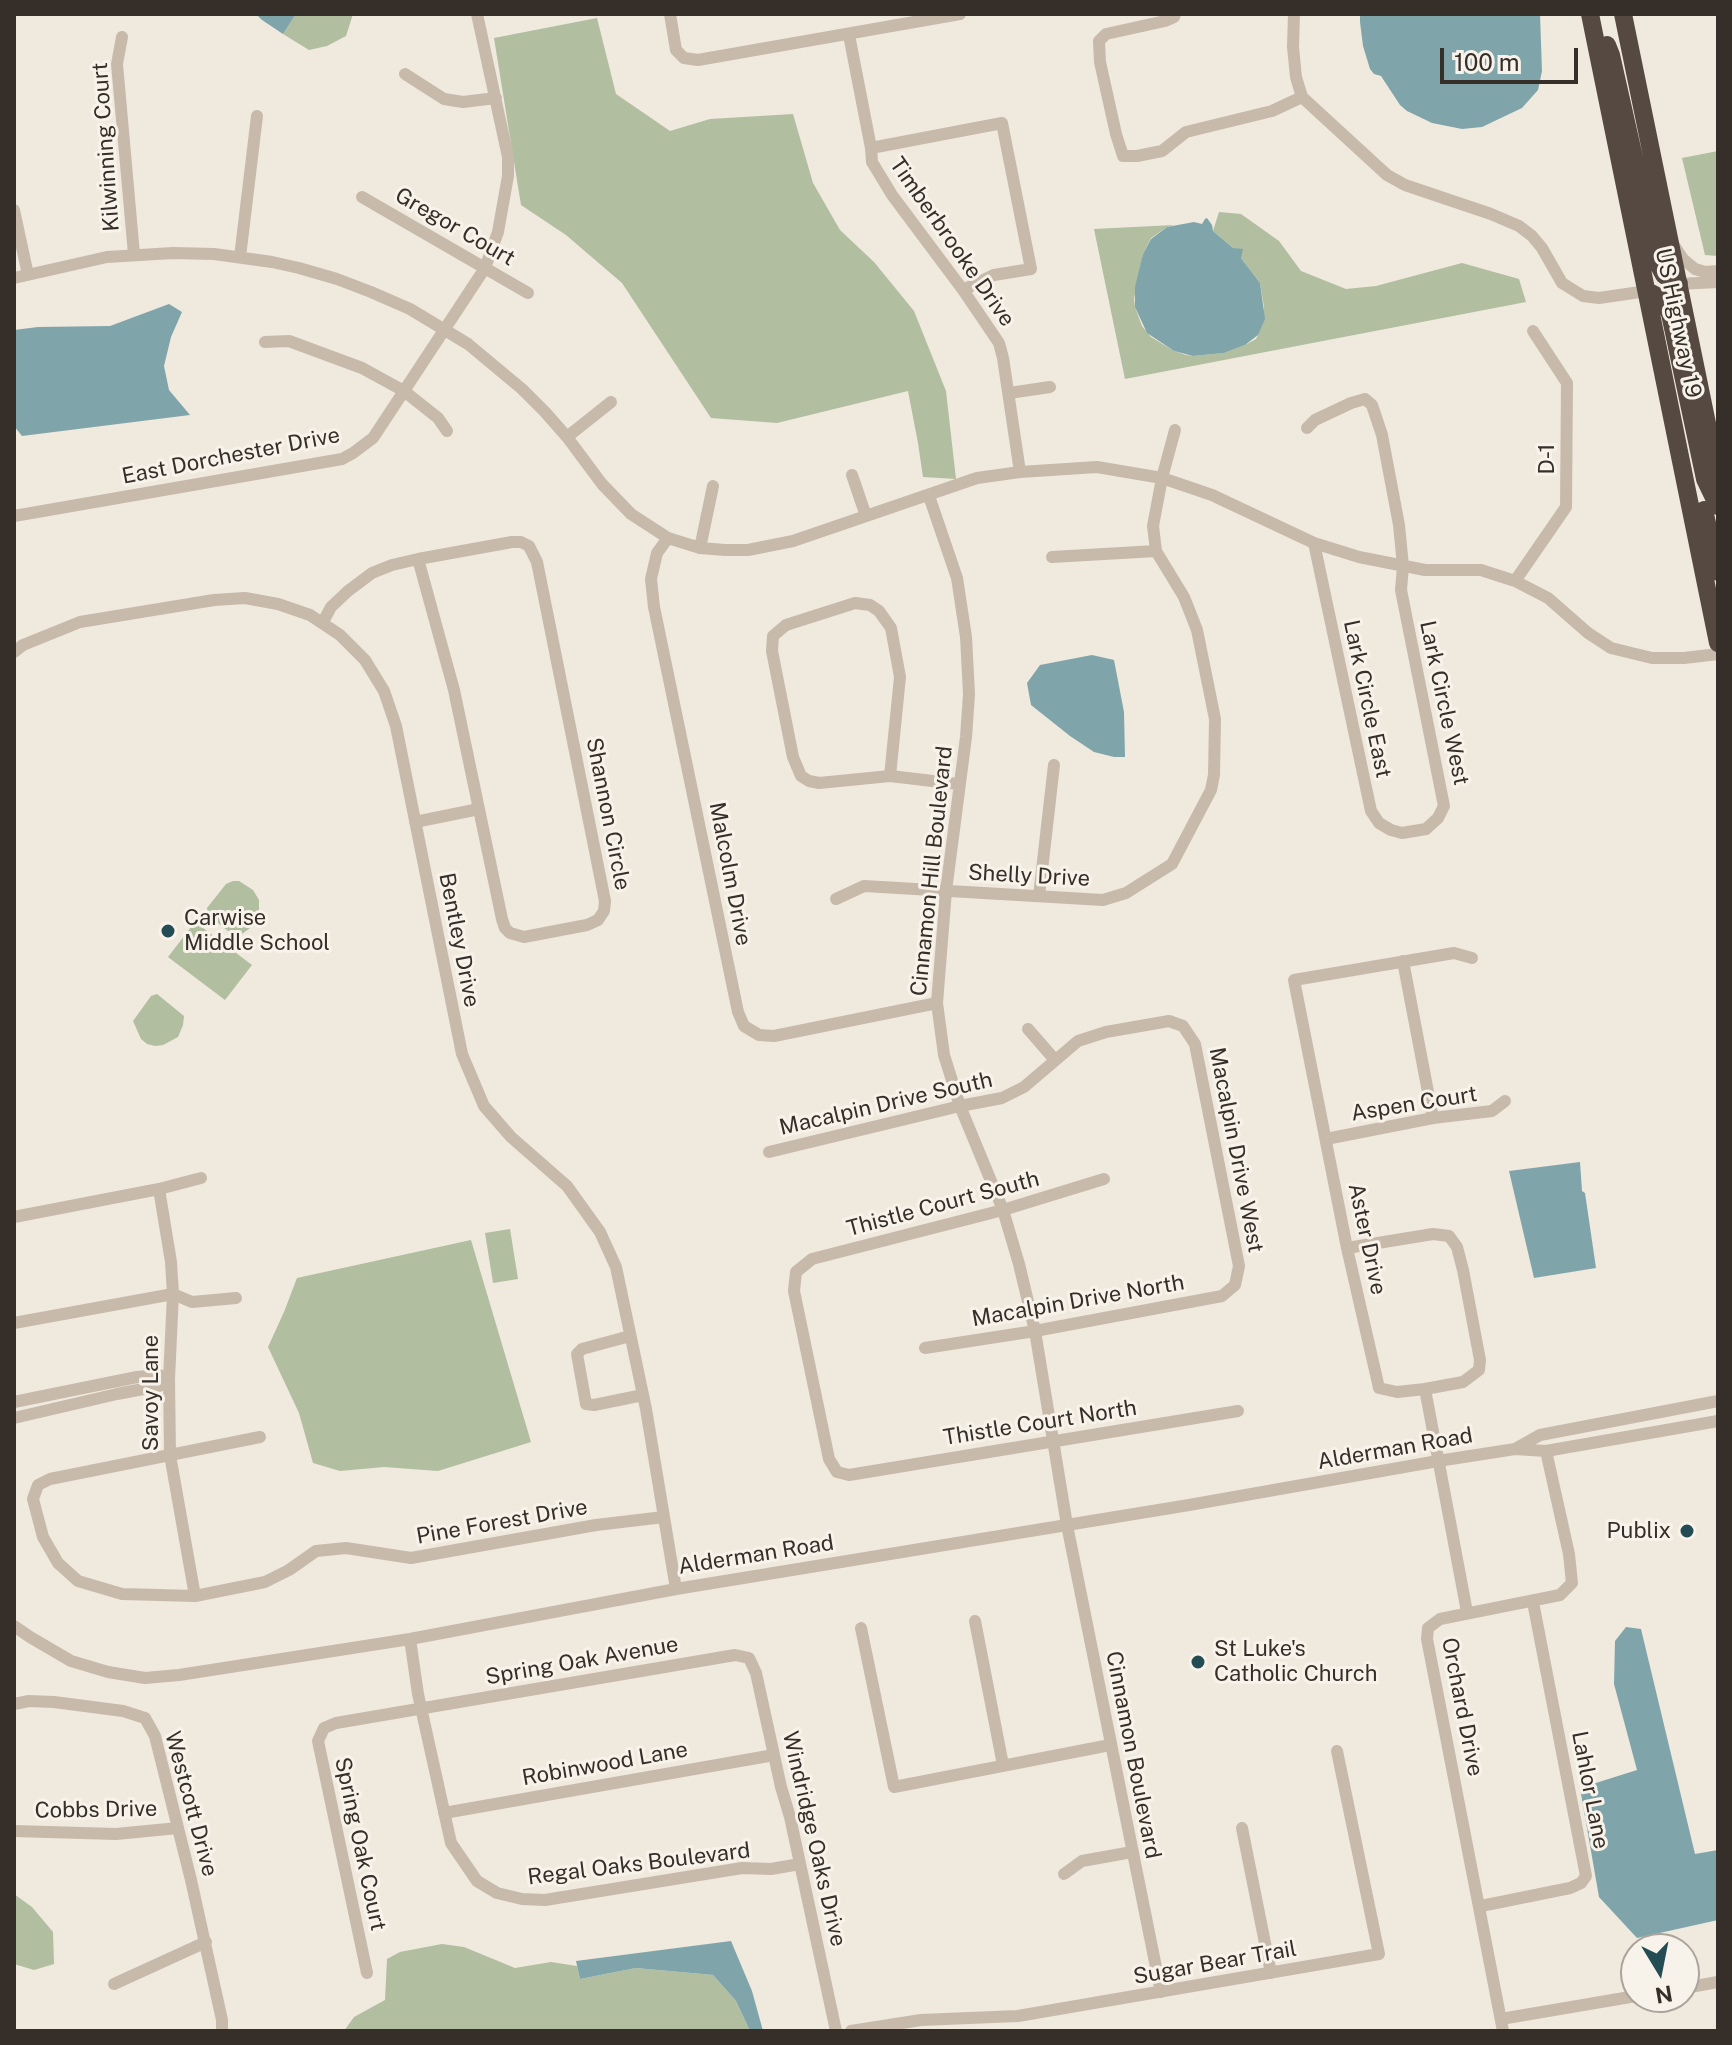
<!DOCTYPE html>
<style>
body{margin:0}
#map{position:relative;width:1732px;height:2045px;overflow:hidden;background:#f0e9de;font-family:"Public Sans",sans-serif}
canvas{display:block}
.frame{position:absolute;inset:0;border:16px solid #362e29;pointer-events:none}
.north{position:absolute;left:1620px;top:1933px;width:80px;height:80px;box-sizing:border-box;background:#f8f3ea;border:2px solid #aaa49d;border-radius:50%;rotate:170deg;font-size:22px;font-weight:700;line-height:32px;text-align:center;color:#362e29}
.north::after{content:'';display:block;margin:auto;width:28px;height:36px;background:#234c54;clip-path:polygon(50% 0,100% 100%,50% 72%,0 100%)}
.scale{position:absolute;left:1440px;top:48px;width:138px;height:36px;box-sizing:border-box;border:4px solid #362e29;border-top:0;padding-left:10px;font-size:24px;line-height:28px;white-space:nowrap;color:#362e29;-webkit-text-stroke:6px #f8f3ea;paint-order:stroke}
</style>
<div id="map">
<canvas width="1732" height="2045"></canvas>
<div class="frame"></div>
<div class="north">N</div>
<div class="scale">100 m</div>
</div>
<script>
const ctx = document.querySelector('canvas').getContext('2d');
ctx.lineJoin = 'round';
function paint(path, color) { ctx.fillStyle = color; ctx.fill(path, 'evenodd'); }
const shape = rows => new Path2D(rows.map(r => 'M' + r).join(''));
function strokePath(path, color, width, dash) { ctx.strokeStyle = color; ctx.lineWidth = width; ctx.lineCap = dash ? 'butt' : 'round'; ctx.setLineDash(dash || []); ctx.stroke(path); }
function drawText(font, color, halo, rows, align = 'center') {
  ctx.font = font + ' "Public Sans",sans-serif'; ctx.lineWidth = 6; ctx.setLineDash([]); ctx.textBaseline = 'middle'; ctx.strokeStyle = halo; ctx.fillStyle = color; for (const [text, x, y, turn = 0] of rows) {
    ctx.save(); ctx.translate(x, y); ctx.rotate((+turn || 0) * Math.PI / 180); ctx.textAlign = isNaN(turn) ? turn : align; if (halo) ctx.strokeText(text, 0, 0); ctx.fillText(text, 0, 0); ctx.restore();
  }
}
paint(shape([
 [296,14,353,14,346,36,327,46,309,50,283,34],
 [597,18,616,94,670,131,710,119,793,114,813,183,840,230,874,262,914,311,946,391,956,479,923,477,918,443,908,391,777,423,711,418,622,283,566,235,521,205,494,38],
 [1718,151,1718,256,1705,255,1682,158],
 [1219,212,1241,214,1279,241,1301,271,1346,289,1376,286,1462,263,1519,279,1526,302,1125,379,1094,229,1174,225,1167,227,1151,238,1143,254,1134,299,1135,307,1142,326,1151,337,1174,351,1186,355,1193,356,1224,353,1245,345,1256,339,1258,335,1264,307,1260,283,1241,258,1238,249,1233,248,1213,231],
 [233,881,239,881,253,890,259,900,259,911,256,921,250,928,242,934,233,935,208,915,207,908,226,884],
 [195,922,252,965,225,1000,168,957],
 [157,994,184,1016,183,1025,178,1037,163,1045,155,1046,147,1044,141,1039,133,1021,151,996],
 [510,1229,518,1279,493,1283,485,1233],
 [471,1240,531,1442,438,1471,384,1467,340,1471,313,1463,299,1413,268,1347,284,1312,297,1278],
 [14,1894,32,1907,53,1932,54,1964,34,1970,14,1964],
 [442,1944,464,1947,515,1968,551,1962,577,1966,580,1979,636,1968,713,1975,736,2001,750,2031,344,2031,354,2017,385,2000,387,1959,400,1952]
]), '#b1be9f');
paint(shape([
 [256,14,296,14,283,34,262,20],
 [1360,14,1540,14,1542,71,1538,90,1522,108,1482,127,1462,129,1432,123,1407,111,1400,105,1381,76,1374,74,1370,69,1363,46,1360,22],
 [1207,218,1212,225,1213,231,1233,248,1243,249,1241,258,1260,283,1265,319,1258,335,1245,345,1224,353,1193,356,1174,351,1147,333,1135,307,1135,287,1143,254,1151,239,1167,227,1194,222,1202,224,1205,219],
 [169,304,182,312,171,337,164,366,169,390,190,415,22,436,14,426,14,330,38,327,110,326],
 [1092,655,1114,660,1124,712,1125,757,1114,757,1094,752,1070,736,1031,705,1027,683,1040,665],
 [1580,1162,1582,1191,1585,1193,1596,1268,1534,1278,1509,1171],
 [1626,1627,1641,1629,1695,1854,1718,1850,1718,1920,1637,1938,1599,1897,1580,1788,1637,1770,1614,1684,1615,1641],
 [731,1941,752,1991,763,2031,750,2031,736,2001,713,1975,636,1968,580,1979,576,1961]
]), '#7fa5ab');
strokePath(shape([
 [670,14,676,50,684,58,698,60,960,14],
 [1175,14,1174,17,1165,21,1106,34,1099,41,1100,62,1116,134,1123,156,1137,156,1162,151,1186,132,1272,111,1302,97],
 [1294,14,1293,47,1296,77,1302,97,1387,175,1405,185,1491,214,1519,226,1532,236,1542,248,1562,283,1583,296,1599,298,1647,291],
 [849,35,871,148,872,162,892,195,963,290,999,343,1003,358,1020,472],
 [122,37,117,64,134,254],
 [405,74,444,99,463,102,496,98],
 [871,148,1002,123,1031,269,994,275,963,290],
 [362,197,528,293],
 [14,210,28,275],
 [1673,244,1683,259,1695,269,1705,272,1718,271],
 [240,257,257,116],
 [14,278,107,257,173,253,214,254,272,262,299,268,337,279,371,292,410,309,468,344,522,389,545,412,567,437,602,484,631,514,668,538,700,548,725,550,748,550,793,541,977,478,1020,472,1097,467,1162,478,1212,495,1314,543,1359,557,1425,570,1481,570,1515,581,1548,598,1588,633,1611,648,1652,658,1684,658,1718,654],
 [1679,284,1718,282],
 [265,342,289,341,362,368,404,391,438,418,447,431],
 [1009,393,1050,387],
 [1307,428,1315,420,1351,403,1365,399,1372,405,1382,435,1399,525,1403,566,1401,590,1444,806,1438,818,1426,829,1402,833,1391,830,1379,823,1371,811,1314,543],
 [567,437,611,402],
 [852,475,866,516],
 [929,496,957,578,966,637,969,694,966,737,946,891,937,1003,944,1055,960,1106,1003,1210,1019,1264,1035,1331,1067,1525,1161,1992],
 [14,516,342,459,353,453,373,438,485,268,498,232,508,176,508,157,477,14],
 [668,538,657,553,651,579,654,607,738,1012,744,1026,759,1035,774,1036,937,1003],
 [700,548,713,486],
 [1052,557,1156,551],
 [1515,581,1566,507,1567,383,1533,331],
 [855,603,870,605,879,611,891,628,900,677,890,776,819,783,809,781,801,776,793,757,772,651,773,636,786,625,855,603],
 [323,622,331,607,348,591,372,573,392,565,418,559,512,542,521,542,529,546,537,562,605,901,604,911,598,920,587,925,524,937,510,933,505,928,502,919,454,690,418,559],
 [14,652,23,645,80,622,214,600,245,598,278,604,310,615,340,635,365,660,384,691,396,726,462,1054,484,1106,511,1137,567,1186,600,1232,616,1267,646,1409,676,1589],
 [890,776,958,784],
 [415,822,479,809],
 [1039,896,1054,765],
 [836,899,864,886,1103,900,1126,893,1172,864,1211,790,1214,775,1215,719,1197,630,1184,597,1156,551,1153,526,1162,478,1175,430],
 [1403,961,1433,1118],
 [1028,1029,1055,1060],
 [1326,1139,1433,1118,1492,1111,1505,1101],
 [769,1152,960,1106,1002,1098,1024,1087,1078,1041,1106,1032,1169,1021,1183,1026,1195,1044,1239,1266,1235,1285,1222,1296,1035,1331,925,1348],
 [1104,1179,1003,1210,812,1259,796,1272,794,1291,829,1459,837,1472,849,1475,1238,1411],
 [159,1189,171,1262,173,1294,169,1379,170,1455,195,1596],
 [14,1217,159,1189,201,1178],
 [1347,1248,1433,1234,1449,1236,1457,1247,1463,1270,1480,1360,1479,1370,1463,1382,1425,1389,1397,1392,1379,1388,1347,1248,1294,980,1454,953,1472,958],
 [14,1323,173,1294,192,1302,236,1298],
 [630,1336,582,1349,577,1354,586,1404,594,1405,643,1395],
 [1425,1389,1467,1612],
 [14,1402,137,1377,159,1375,169,1379,159,1386,117,1394,14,1418],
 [260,1437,50,1479,38,1485,33,1499,43,1537,58,1563,78,1581,122,1594,195,1596,265,1582,289,1570,316,1551,346,1548,411,1558,596,1525,664,1517],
 [1515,1449,1540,1435,1718,1401],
 [975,1621,1003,1765],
 [14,1626,30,1637,71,1661,108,1672,145,1678,179,1675,410,1639,676,1589,1189,1505,1438,1461,1515,1449,1546,1451,1718,1421],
 [861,1628,894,1787,1110,1745],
 [410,1639,418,1694,451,1843,477,1881,497,1893,522,1899,545,1900,742,1868,771,1869,800,1864],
 [14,1704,29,1701,54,1702,123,1711,145,1718,155,1736,191,1880,222,2020,222,2031],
 [444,1813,774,1755],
 [1242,1828,1271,1973],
 [14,1831,116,1834,178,1828],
 [1064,1874,1082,1861,1132,1852],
 [1481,1906,1570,1888,1581,1883,1586,1876,1533,1602],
 [367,1973,318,1741,324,1728,336,1723,735,1655,749,1658,756,1673,781,1787,790,1817,836,2031],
 [114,1984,206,1942],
 [1684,1988,1718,1982],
 [1501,2019,1636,1996],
 [851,2031,921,2020,1018,2016,1379,1954,1337,1751],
 [1503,2031,1427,1639,1428,1628,1440,1619,1560,1595,1572,1583,1569,1554,1546,1451]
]), '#c7baab', 12);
strokePath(shape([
 [1590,14,1718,643],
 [1623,14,1718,477],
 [1607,45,1611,55,1658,264,1664,275,1679,284],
 [1647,291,1659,297,1666,305,1670,314,1705,479,1718,506],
 [1704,510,1718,572]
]), '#564941', 18);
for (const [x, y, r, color] of [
 [168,931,8,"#234c54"],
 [1687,1531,8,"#234c54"],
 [1198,1662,8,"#234c54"]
]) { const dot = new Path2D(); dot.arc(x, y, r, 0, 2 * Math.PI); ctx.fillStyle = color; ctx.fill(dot); strokePath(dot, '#f8f3ea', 3); }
drawText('22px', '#362e29', '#f8f3ea', [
 ["Kilwinning Court",106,147,-94],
 ["Gregor Court",455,227,30],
 ["Timberbrooke Drive",952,242,55],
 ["US Highway 19",1678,323,78],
 ["East Dorchester Drive",231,456,-11],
 ["D-1",1547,459,-90],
 ["Lark Circle East",1367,699,78],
 ["Lark Circle West",1444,703,78],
 ["Shannon Circle",608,814,79],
 ["Cinnamon Hill Boulevard",932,871,-84],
 ["Malcolm Drive",730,874,79],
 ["Shelly Drive",1029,876,3],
 ["Bentley Drive",459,940,79],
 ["Macalpin Drive South",886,1104,-13],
 ["Aspen Court",1414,1104,-9],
 ["Macalpin Drive West",1236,1150,79],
 ["Thistle Court South",943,1204,-15],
 ["Aster Drive",1367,1239,78],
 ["Macalpin Drive North",1078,1301,-10],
 ["Savoy Lane",151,1393,-90],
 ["Thistle Court North",1040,1423,-9],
 ["Alderman Road",1395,1449,-10],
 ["Pine Forest Drive",502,1522,-10],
 ["Alderman Road",756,1555,-9],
 ["Spring Oak Avenue",582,1661,-10],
 ["Orchard Drive",1462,1707,79],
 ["Cinnamon Boulevard",1133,1755,79],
 ["Robinwood Lane",605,1764,-10],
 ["Lahlor Lane",1590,1790,79],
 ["Westcott Drive",191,1804,75],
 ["Cobbs Drive",96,1810,-1],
 ["Windridge Oaks Drive",814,1839,77],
 ["Spring Oak Court",360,1844,78],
 ["Regal Oaks Boulevard",639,1864,-7],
 ["Sugar Bear Trail",1215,1963,-10]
]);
drawText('22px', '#362e29', '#f8f3ea', [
 ["Carwise",184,918],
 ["Middle School",184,943],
 ["Publix",1671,1531,"right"],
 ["St Luke's",1214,1649],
 ["Catholic Church",1214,1674]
], 'left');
</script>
